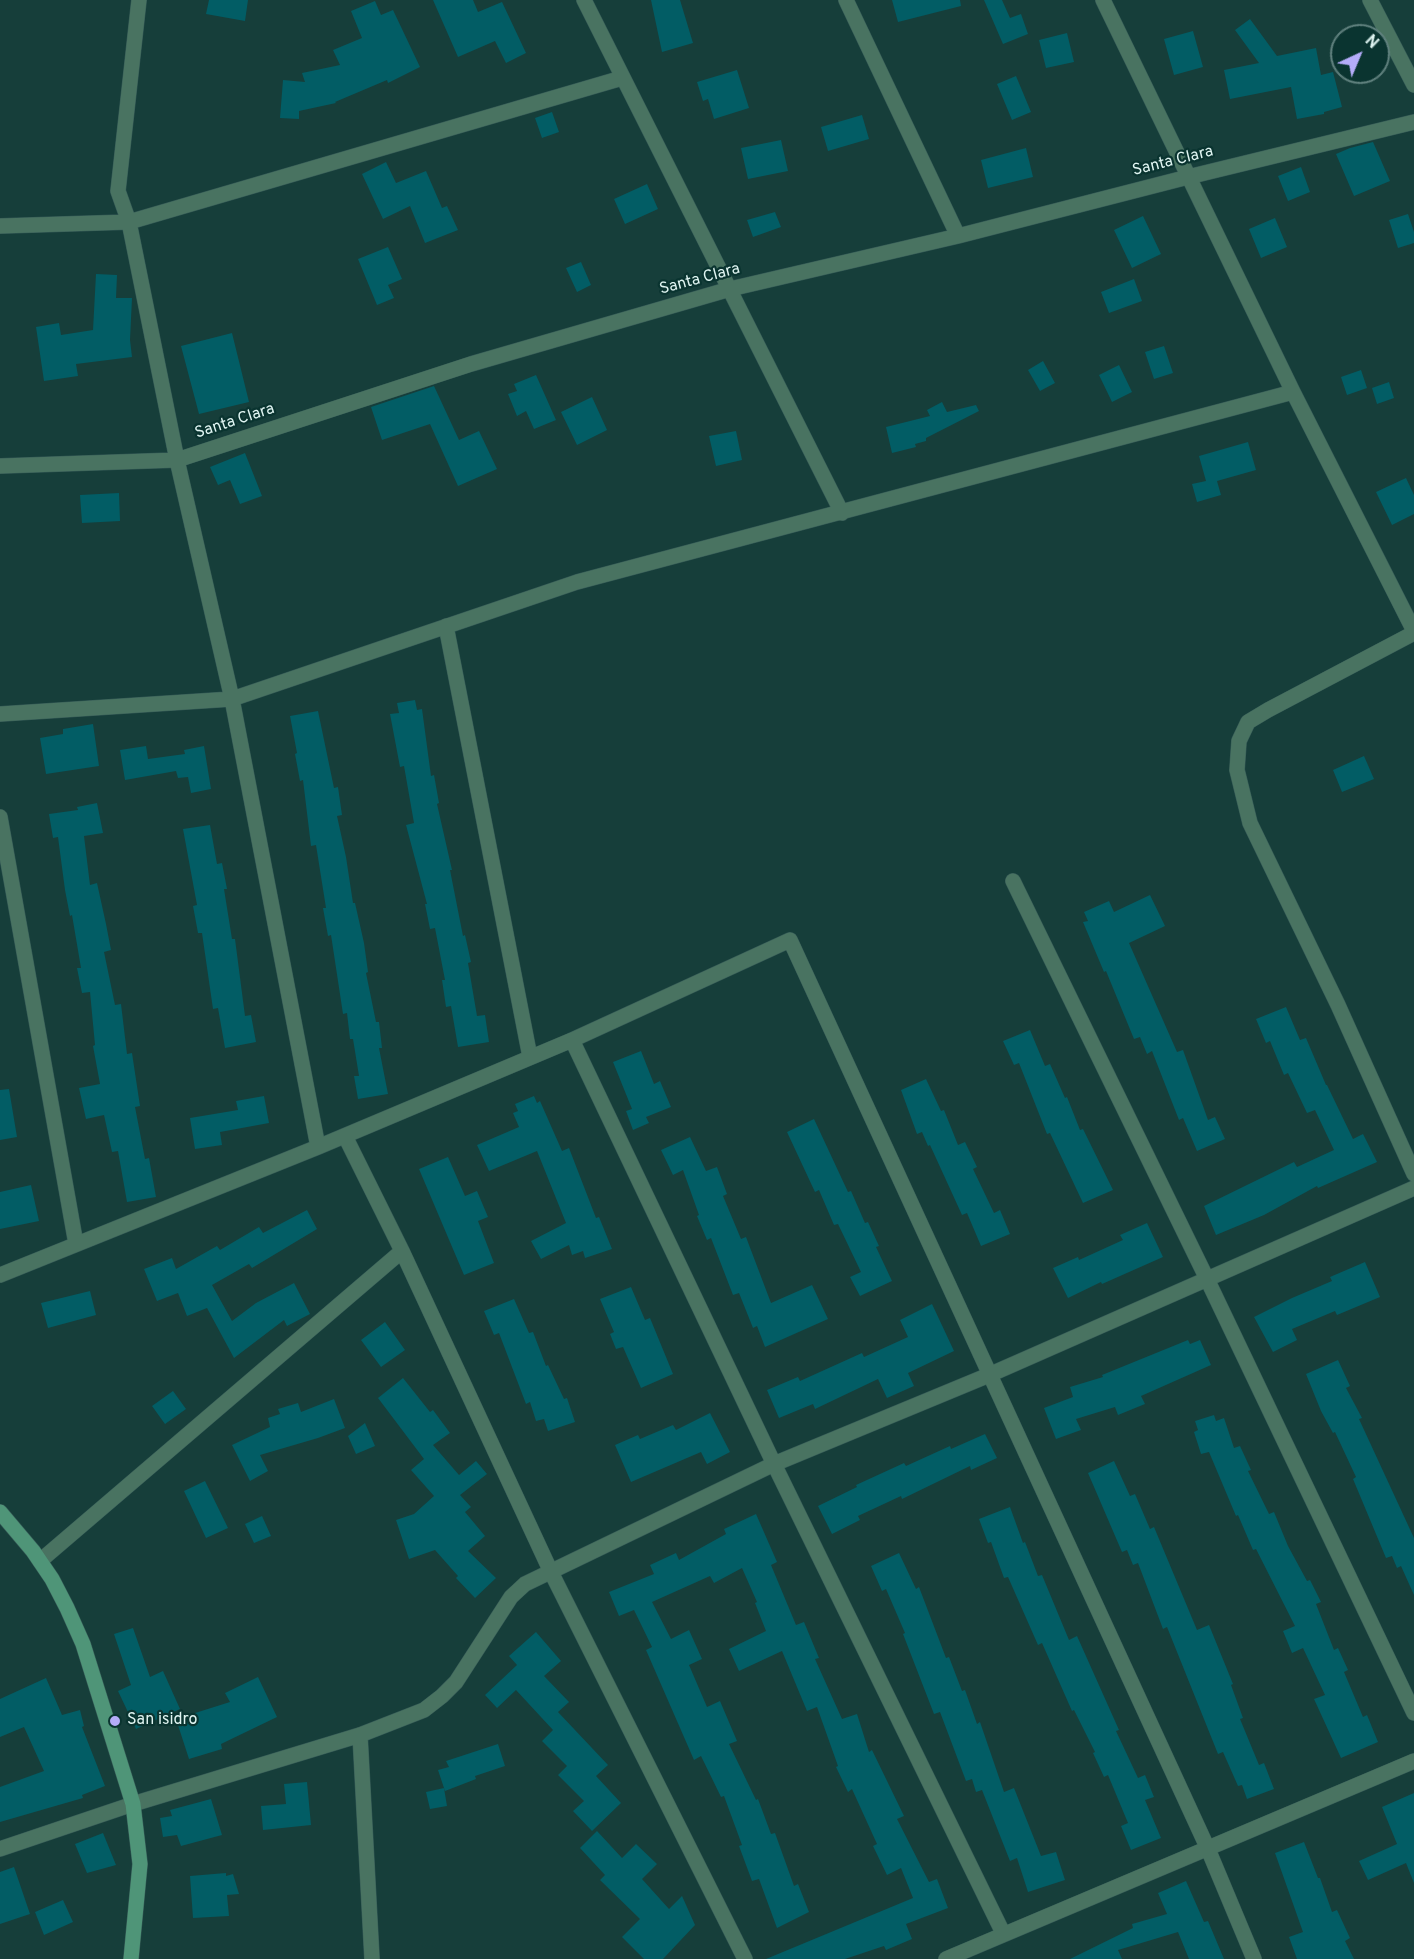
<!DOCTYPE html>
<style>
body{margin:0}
#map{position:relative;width:1414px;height:1959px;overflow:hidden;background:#163e3a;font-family:Overpass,sans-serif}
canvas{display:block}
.north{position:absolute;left:1330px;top:24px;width:60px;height:60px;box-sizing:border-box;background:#0a3430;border:2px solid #60817e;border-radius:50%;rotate:44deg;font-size:16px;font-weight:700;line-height:24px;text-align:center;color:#e0f5f2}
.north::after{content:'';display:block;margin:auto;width:21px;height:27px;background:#b4acf9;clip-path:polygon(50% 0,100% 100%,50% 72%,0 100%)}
</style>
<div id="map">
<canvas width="1414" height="1959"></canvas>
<div class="north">N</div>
</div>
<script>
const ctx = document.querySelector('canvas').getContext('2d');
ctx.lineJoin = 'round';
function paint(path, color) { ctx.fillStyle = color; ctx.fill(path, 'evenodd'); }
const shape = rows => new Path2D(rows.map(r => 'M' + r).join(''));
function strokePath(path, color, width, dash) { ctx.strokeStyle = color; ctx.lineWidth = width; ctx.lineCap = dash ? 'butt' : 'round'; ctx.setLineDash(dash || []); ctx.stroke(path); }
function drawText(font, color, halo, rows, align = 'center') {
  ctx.font = font + ' Overpass,sans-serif'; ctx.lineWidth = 4.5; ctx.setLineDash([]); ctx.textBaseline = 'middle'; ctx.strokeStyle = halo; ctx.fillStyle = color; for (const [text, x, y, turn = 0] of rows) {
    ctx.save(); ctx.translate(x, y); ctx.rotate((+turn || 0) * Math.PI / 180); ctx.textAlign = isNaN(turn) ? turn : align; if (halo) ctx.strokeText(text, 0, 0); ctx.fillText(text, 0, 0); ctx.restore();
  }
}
paint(shape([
 [209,0,248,0,245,21,206,14],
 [433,0,473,0,478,12,502,2,526,53,506,63,495,41,458,57],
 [651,0,680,0,693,43,662,52],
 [892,0,960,0,961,6,898,22],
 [984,0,1002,0,1010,18,1021,14,1028,34,1003,44],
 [375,1,381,15,393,10,420,67,388,83,387,80,335,102,336,103,299,111,299,119,280,118,283,80,305,82,302,73,340,65,333,50,362,38,351,11],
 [1250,19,1277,56,1316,48,1321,75,1333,72,1342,107,1324,112,1324,114,1297,119,1291,87,1230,99,1224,70,1259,63,1235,30],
 [1193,31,1203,67,1174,75,1164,39],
 [1067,33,1074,62,1046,68,1039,40],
 [737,70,749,108,714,119,708,99,703,101,697,82],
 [1016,76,1031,112,1012,120,997,84],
 [552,112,559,132,542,138,535,118],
 [862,115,869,139,828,151,821,127],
 [781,140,788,171,748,179,741,148],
 [1373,142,1390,181,1354,196,1336,154,1350,148],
 [1026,148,1033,177,988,188,981,160],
 [386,162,396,183,426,171,442,208,447,206,458,230,425,243,410,206,383,219,362,174],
 [1301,167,1310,192,1288,201,1278,176],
 [647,184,658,209,625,224,614,199],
 [775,212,781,227,753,237,747,220],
 [1408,214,1414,232,1414,243,1398,248,1389,220],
 [1143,216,1161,254,1132,268,1114,230],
 [1275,218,1287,247,1261,258,1249,229],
 [388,247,402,279,388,285,394,298,377,305,358,259],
 [581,262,591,285,577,292,566,268],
 [96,274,117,275,116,298,132,298,130,340,132,357,76,364,78,376,44,381,36,327,59,323,61,335,93,330],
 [1134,279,1142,301,1109,313,1101,292],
 [232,333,249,402,199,414,181,346],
 [1164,346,1173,373,1154,379,1145,352],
 [1043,361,1055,383,1040,391,1028,370],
 [1119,365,1132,392,1112,402,1099,375],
 [1361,370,1367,388,1347,395,1341,377],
 [536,375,556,420,534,429,526,411,517,416,508,394,517,391,514,384],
 [1389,382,1394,398,1377,404,1372,388],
 [434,386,459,440,479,431,497,469,458,486,430,424,382,440,371,407],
 [592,397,607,430,577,445,561,412],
 [942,402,947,412,976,405,979,411,926,438,926,441,915,444,916,447,892,453,886,427,930,416,927,410],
 [736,431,742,460,716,466,709,436],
 [1248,442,1256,470,1217,481,1221,495,1197,502,1192,484,1206,481,1199,456],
 [245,453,262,496,240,504,230,480,218,485,210,467],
 [1406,478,1414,495,1414,514,1392,525,1376,492],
 [119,493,120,521,82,523,80,495],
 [415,700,417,710,422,709,431,776,434,775,439,803,437,804,452,870,450,870,463,936,465,935,471,962,468,963,477,1016,485,1015,489,1042,458,1047,451,1006,446,1007,442,980,445,980,435,928,430,929,425,904,427,904,406,825,414,823,404,766,400,767,390,714,399,713,397,703],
 [318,711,334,788,338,787,342,815,337,816,346,857,353,903,355,903,364,943,368,972,366,973,376,1022,379,1022,382,1048,379,1048,388,1094,358,1099,354,1076,359,1076,353,1039,350,1039,347,1013,343,1014,331,935,328,936,323,908,326,908,316,845,311,846,303,780,300,781,295,754,297,753,290,716],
 [93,724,99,766,46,774,40,738,63,734,63,729],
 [146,746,148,759,185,754,184,750,204,746,211,789,191,793,188,777,178,778,176,771,125,780,120,750],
 [1364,756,1374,779,1342,792,1333,770],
 [97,803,103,833,84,836,90,885,97,883,106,924,111,950,104,952,115,1005,121,1004,127,1054,132,1053,140,1106,135,1107,145,1159,149,1158,156,1197,127,1202,118,1151,112,1152,104,1115,86,1119,79,1088,100,1084,93,1046,95,1045,90,992,82,993,77,968,81,968,72,915,70,916,65,890,58,837,53,838,49,814,78,810,77,807],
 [210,825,217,864,222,863,227,889,224,889,232,939,235,939,245,1016,251,1015,256,1042,225,1048,218,1008,213,1009,202,933,198,933,193,906,197,905,183,829],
 [1150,895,1165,926,1129,943,1177,1052,1183,1050,1208,1120,1215,1117,1225,1139,1197,1151,1183,1118,1179,1120,1152,1051,1147,1054,1140,1037,1134,1039,1106,971,1104,972,1083,922,1088,921,1084,912,1109,901,1114,912],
 [1286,1007,1300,1040,1306,1038,1326,1085,1327,1085,1353,1139,1363,1134,1377,1162,1318,1188,1317,1186,1264,1215,1216,1235,1204,1206,1294,1162,1297,1167,1334,1150,1315,1110,1307,1113,1288,1073,1284,1075,1270,1041,1266,1043,1256,1019],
 [1030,1030,1045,1066,1050,1064,1065,1098,1067,1097,1080,1130,1083,1129,1113,1190,1083,1203,1050,1133,1047,1134,1019,1063,1014,1065,1003,1041],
 [641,1051,654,1084,660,1081,671,1107,646,1117,649,1123,633,1130,626,1111,632,1109,613,1062],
 [926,1079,941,1111,944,1110,958,1145,965,1142,977,1167,973,1169,994,1213,1000,1210,1010,1234,981,1246,967,1213,962,1215,930,1145,928,1146,922,1132,917,1134,901,1090],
 [9,1089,17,1137,0,1140,0,1090],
 [264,1096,269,1123,220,1132,222,1145,195,1149,190,1118,238,1110,236,1101],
 [534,1096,537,1103,540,1101,562,1151,569,1148,596,1218,599,1217,612,1249,585,1258,583,1251,572,1255,569,1245,541,1259,531,1241,566,1223,537,1151,489,1171,477,1145,519,1127,513,1113,518,1111,515,1104],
 [814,1119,848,1192,851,1191,865,1223,868,1222,879,1246,876,1247,892,1281,860,1296,850,1277,861,1272,838,1224,834,1225,819,1190,815,1192,787,1132],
 [690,1137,706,1171,717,1167,727,1194,723,1196,741,1239,746,1237,771,1303,812,1285,828,1319,765,1347,757,1326,753,1328,739,1293,733,1295,711,1238,707,1240,697,1216,699,1215,683,1170,673,1175,661,1150],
 [448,1157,465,1196,477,1191,488,1217,478,1221,494,1263,464,1275,419,1169],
 [31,1185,39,1221,0,1229,0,1192],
 [307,1210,317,1229,252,1268,249,1264,212,1285,232,1321,256,1303,294,1283,310,1314,287,1326,284,1320,234,1358,207,1308,187,1316,178,1293,157,1301,144,1269,172,1258,176,1269,217,1246,220,1250,259,1227,263,1233],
 [1147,1223,1163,1257,1102,1284,1101,1282,1068,1298,1053,1268,1078,1257,1079,1260,1123,1240,1120,1235],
 [1365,1262,1380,1297,1337,1315,1335,1311,1292,1329,1297,1340,1273,1352,1254,1317,1292,1298,1332,1281,1330,1277],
 [631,1287,645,1320,650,1318,673,1374,641,1388,623,1347,616,1349,610,1334,614,1332,600,1299],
 [90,1291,96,1315,48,1328,41,1303],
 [514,1299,529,1333,533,1332,546,1366,548,1365,564,1399,567,1398,575,1422,548,1431,544,1419,536,1421,530,1402,526,1404,499,1333,494,1335,484,1311],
 [932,1304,954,1351,908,1373,914,1386,887,1398,878,1379,815,1409,813,1404,779,1418,767,1390,798,1377,800,1381,862,1353,864,1357,908,1337,900,1320],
 [385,1322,405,1350,381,1367,361,1340],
 [1188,1340,1190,1344,1200,1340,1211,1365,1141,1396,1145,1404,1118,1415,1115,1407,1076,1419,1081,1430,1056,1439,1044,1408,1073,1397,1070,1387,1103,1377,1102,1375],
 [1338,1360,1350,1386,1346,1388,1362,1418,1359,1419,1414,1538,1414,1595,1401,1566,1397,1568,1392,1556,1386,1558,1353,1479,1356,1477,1335,1432,1333,1433,1321,1411,1306,1374],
 [403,1378,430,1412,433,1410,450,1433,433,1445,459,1475,476,1461,487,1474,460,1495,471,1507,465,1512,485,1536,468,1551,496,1578,475,1598,456,1578,458,1576,435,1550,409,1559,396,1520,414,1514,434,1496,411,1470,424,1459,378,1398],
 [173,1391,186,1409,165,1424,152,1406],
 [334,1399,345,1428,318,1438,260,1455,268,1471,250,1481,232,1445,270,1427,268,1418,280,1414,278,1409,298,1403,301,1412],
 [710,1413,730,1452,707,1464,701,1452,631,1482,615,1445,638,1435,640,1439,673,1425,676,1430],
 [1214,1415,1216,1421,1224,1418,1234,1448,1240,1446,1251,1470,1248,1471,1269,1514,1274,1512,1288,1546,1307,1581,1310,1580,1321,1602,1316,1604,1334,1650,1338,1648,1348,1670,1344,1672,1363,1717,1367,1715,1378,1742,1341,1758,1314,1699,1325,1695,1303,1648,1292,1653,1283,1631,1295,1626,1256,1549,1253,1550,1238,1515,1236,1516,1209,1452,1201,1454,1194,1432,1198,1430,1195,1421],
 [365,1423,375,1446,356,1454,348,1436],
 [985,1434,997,1458,971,1470,970,1466,902,1499,901,1496,858,1516,860,1520,832,1534,818,1506,857,1487,856,1485,904,1463,906,1466,950,1446,951,1449],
 [1114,1461,1130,1496,1135,1494,1150,1529,1154,1527,1197,1630,1209,1625,1233,1684,1231,1685,1243,1718,1240,1719,1259,1765,1264,1763,1274,1789,1247,1799,1242,1785,1238,1786,1223,1752,1218,1754,1167,1627,1163,1629,1138,1563,1133,1565,1127,1550,1122,1552,1088,1473],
 [205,1481,228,1528,206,1538,184,1491],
 [1010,1507,1023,1543,1025,1542,1038,1576,1042,1575,1069,1640,1077,1636,1119,1730,1116,1731,1138,1778,1145,1775,1154,1797,1145,1800,1161,1838,1131,1850,1121,1826,1128,1823,1108,1775,1104,1777,1093,1753,1095,1752,1074,1710,1072,1711,1042,1643,1038,1645,1008,1577,1004,1578,991,1542,988,1543,979,1519],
 [756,1514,777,1562,771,1565,796,1625,804,1622,819,1658,815,1659,842,1719,857,1714,869,1752,872,1750,904,1816,897,1819,929,1882,937,1879,948,1908,906,1924,912,1939,886,1950,884,1946,845,1959,766,1959,913,1898,901,1868,887,1875,873,1846,877,1844,852,1789,848,1792,836,1767,838,1766,817,1707,807,1711,782,1651,739,1671,729,1649,766,1631,755,1603,757,1602,742,1568,714,1583,710,1576,652,1602,671,1639,689,1630,702,1659,689,1665,707,1707,720,1701,737,1741,729,1744,756,1800,758,1799,771,1834,775,1833,794,1886,798,1884,809,1912,777,1928,759,1879,752,1881,739,1846,742,1845,724,1796,721,1797,701,1756,694,1760,646,1650,652,1647,634,1610,619,1616,609,1592,654,1574,650,1565,676,1553,679,1560,726,1534,724,1529],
 [262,1516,271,1536,254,1543,245,1524],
 [899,1553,916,1589,919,1587,946,1658,949,1657,962,1691,965,1690,977,1724,980,1722,1004,1792,1014,1788,1041,1856,1056,1852,1065,1880,1028,1892,1017,1858,1010,1861,982,1790,976,1792,972,1779,966,1781,940,1712,934,1714,903,1634,905,1633,886,1589,882,1591,871,1566],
 [133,1628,150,1677,163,1671,180,1709,136,1729,118,1691,131,1685,114,1634],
 [536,1632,561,1661,544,1676,569,1702,558,1712,608,1765,596,1776,621,1803,592,1831,573,1811,584,1801,558,1775,567,1766,542,1741,553,1730,516,1690,497,1708,485,1695,517,1665,509,1656],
 [258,1677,277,1717,221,1744,222,1749,189,1759,176,1719,230,1702,225,1693],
 [46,1678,62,1715,80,1710,84,1726,82,1727,105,1786,82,1795,83,1798,0,1822,0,1787,44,1771,24,1727,0,1737,0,1699],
 [498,1744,505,1766,475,1776,476,1779,445,1791,438,1770,449,1767,446,1761],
 [307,1782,311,1825,263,1830,261,1806,286,1804,284,1784],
 [444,1788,447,1806,430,1809,426,1792],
 [1414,1793,1414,1883,1406,1863,1368,1880,1359,1861,1397,1844,1382,1807],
 [211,1799,222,1835,181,1846,177,1835,163,1837,160,1818,172,1816,170,1810],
 [597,1831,622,1858,636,1844,657,1864,642,1879,669,1909,682,1896,695,1925,663,1959,644,1959,622,1937,640,1919,600,1880,605,1875,580,1848],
 [103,1833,116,1865,87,1873,75,1844],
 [1304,1842,1318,1878,1320,1878,1332,1912,1337,1910,1350,1938,1345,1941,1354,1959,1297,1959,1289,1937,1303,1932,1275,1853],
 [14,1867,30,1914,0,1924,0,1872],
 [226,1873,226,1876,233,1874,239,1894,227,1895,229,1916,193,1918,190,1876],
 [1186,1881,1204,1922,1208,1921,1224,1959,1189,1959,1178,1932,1118,1950,1122,1959,1070,1959,1133,1928,1132,1924,1167,1914,1158,1893],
 [63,1900,73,1922,44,1935,35,1912]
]), '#025d65');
const minor = shape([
 [139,0,118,191,129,222,177,460,232,699,318,1147],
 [584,0,842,513],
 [846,0,958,236],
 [1103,0,1293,392,1414,631],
 [1370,0,1414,85],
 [0,226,129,222,622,78],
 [0,466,177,460,471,364,730,289,958,236,1188,177,1414,122],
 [446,626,530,1057],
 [1414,633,1268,710,1248,722,1239,741,1237,770,1250,823,1338,1005,1414,1174],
 [0,714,232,699,577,582,1293,392],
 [0,817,76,1244],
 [1013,881,1207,1279,1414,1713],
 [572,1040,774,1464,1003,1933],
 [345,1136,402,1251,551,1572,745,1959],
 [0,1275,318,1147,572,1040,790,940,1208,1849,1254,1959],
 [40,1561,402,1251],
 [360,1735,372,1959],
 [0,1849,133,1804,360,1735,424,1710,442,1696,456,1682,511,1597,525,1584,774,1464,989,1375,1414,1188],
 [946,1959,1414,1761]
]);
const secondary = shape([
 [0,1512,33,1551,52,1579,67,1608,83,1644,133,1804,140,1864,131,1959]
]);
strokePath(minor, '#365b57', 16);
strokePath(secondary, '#365b57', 16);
strokePath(minor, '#497361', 15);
strokePath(secondary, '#4f9578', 15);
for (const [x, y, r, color] of [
 [115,1721,6,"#b4acf9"]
]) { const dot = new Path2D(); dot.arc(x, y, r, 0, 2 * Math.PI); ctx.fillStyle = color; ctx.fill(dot); strokePath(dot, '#0a3430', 2); }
drawText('16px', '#e0f5f2', '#0a3430', [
 ["Santa Clara",1173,162,-14],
 ["Santa Clara",700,280,-15],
 ["Santa Clara",235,422,-18]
]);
drawText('16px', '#e0f5f2', '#0a3430', [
 ["San isidro",127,1721]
], 'left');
</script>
